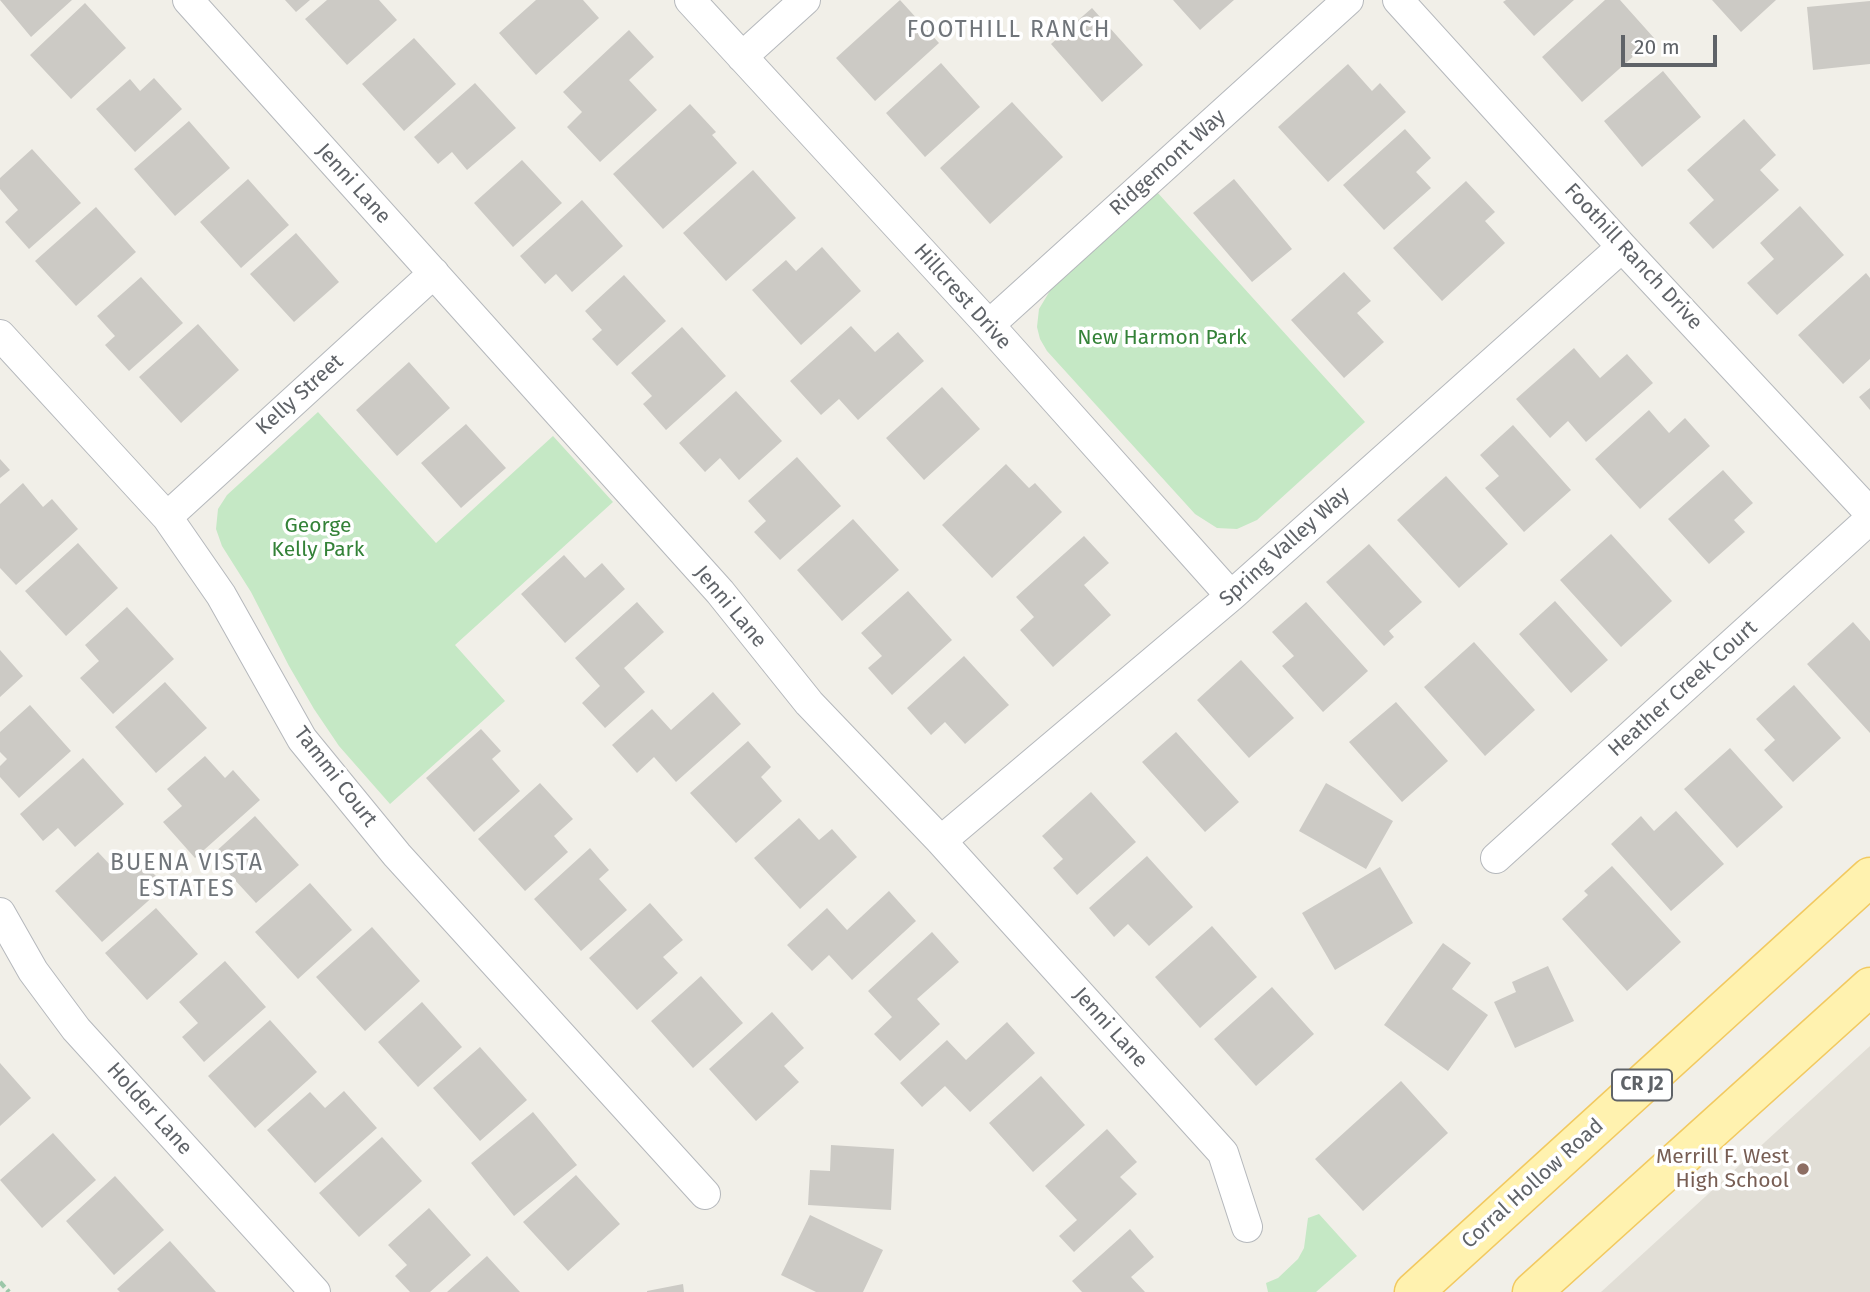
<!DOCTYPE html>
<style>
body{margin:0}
#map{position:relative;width:1870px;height:1292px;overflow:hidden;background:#f1efe8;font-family:"Fira Sans",sans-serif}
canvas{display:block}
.scale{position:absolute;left:1621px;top:35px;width:96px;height:32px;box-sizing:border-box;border:4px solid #5f6368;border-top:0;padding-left:9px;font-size:21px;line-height:24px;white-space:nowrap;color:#5f6368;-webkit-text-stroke:5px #fff;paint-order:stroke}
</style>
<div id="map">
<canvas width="1870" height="1292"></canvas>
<div class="scale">20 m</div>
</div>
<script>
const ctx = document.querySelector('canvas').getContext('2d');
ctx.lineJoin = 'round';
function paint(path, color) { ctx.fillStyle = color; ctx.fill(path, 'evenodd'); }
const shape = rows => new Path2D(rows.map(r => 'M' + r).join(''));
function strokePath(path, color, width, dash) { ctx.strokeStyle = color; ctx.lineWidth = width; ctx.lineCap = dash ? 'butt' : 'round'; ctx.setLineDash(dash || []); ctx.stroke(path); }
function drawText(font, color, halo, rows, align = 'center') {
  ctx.font = font + ' "Fira Sans",sans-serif'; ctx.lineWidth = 7; ctx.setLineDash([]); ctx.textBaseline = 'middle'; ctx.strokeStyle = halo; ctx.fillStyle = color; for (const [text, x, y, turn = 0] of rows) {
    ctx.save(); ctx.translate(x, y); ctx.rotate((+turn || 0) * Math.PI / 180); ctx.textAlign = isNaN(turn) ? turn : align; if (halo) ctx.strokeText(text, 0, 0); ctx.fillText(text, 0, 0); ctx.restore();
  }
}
paint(shape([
 [1870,1046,1870,1292,1601,1292]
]), '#e1ded6');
paint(shape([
 [1157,192,1365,422,1257,520,1237,529,1217,528,1195,514,1047,351,1040,339,1037,327,1039,309,1051,289],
 [318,412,436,543,553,436,613,502,455,645,505,701,390,804,339,746,314,709,289,666,251,592,222,546,216,529,218,509,227,495],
 [1319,1214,1357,1256,1316,1292,1268,1292,1266,1283,1278,1278,1298,1259,1304,1248,1308,1218]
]), '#c5e8c5');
paint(shape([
 [0,0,72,0,31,37],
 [285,0,310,0,296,12],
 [327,0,379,0,397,20,347,65,305,19],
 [536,0,583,0,599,18,536,75,499,33],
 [900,0,939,43,875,101,836,58],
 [1173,0,1234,0,1200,30],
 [1506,0,1574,0,1534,36,1503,2],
 [1605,0,1620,0,1654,38,1582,102,1542,57],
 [1712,0,1776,0,1741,32],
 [1870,1,1870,64,1813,70,1807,7],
 [85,3,126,48,71,99,30,55],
 [1092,8,1143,65,1102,102,1051,44],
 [629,30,654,57,629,80,657,110,600,162,567,127,582,112,563,92],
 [414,38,456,84,404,131,362,84],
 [941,63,980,107,925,157,886,113],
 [1348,64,1372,91,1380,83,1406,112,1328,182,1278,127],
 [1663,71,1701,117,1642,167,1604,121],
 [154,78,182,109,135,152,96,109,130,79,140,91],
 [475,83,516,128,467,170,452,152,438,164,414,137],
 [1012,102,1063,157,990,224,940,168],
 [690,104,716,132,712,135,737,163,663,229,613,174],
 [1744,119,1776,155,1760,170,1779,190,1713,249,1689,223,1714,200,1687,170],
 [189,121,230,168,175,216,134,169],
 [1405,129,1431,158,1416,172,1431,188,1384,230,1343,185],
 [32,149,81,203,29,249,5,222,18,210,0,189,0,178],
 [522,160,562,203,513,247,474,203],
 [753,170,796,218,726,281,683,233],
 [248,179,289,225,241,268,200,222],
 [1234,179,1292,249,1252,282,1193,213],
 [1466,181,1495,212,1485,221,1505,243,1442,301,1393,248],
 [582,200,623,246,572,292,556,274,545,284,520,256],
 [1800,206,1844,255,1777,315,1747,283,1774,259,1760,243],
 [96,207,136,252,76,306,35,261],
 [296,233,339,282,294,322,250,274],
 [822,247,861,291,801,345,752,290,786,260,796,271],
 [1344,272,1371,301,1357,313,1384,342,1344,378,1291,320],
 [1866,273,1870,278,1870,359,1843,384,1798,335],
 [624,275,666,321,617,366,592,339,602,330,585,311],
 [141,277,183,323,129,371,105,345,115,336,97,316],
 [198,324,239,370,181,423,139,377],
 [851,326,875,352,898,332,924,361,858,420,839,399,821,415,790,381],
 [682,327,726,376,666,430,643,404,652,396,631,373],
 [1574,348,1600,378,1627,354,1653,383,1586,442,1568,421,1550,438,1516,399],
 [409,362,450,408,397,456,356,410],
 [942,387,980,429,924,480,886,438],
 [1870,388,1870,410,1859,397],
 [736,391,782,441,739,480,720,458,705,472,679,443],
 [1649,410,1669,433,1685,418,1710,446,1640,509,1595,459],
 [466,424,506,468,461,508,421,463],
 [1513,425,1571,490,1524,532,1485,488,1499,476,1480,455],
 [797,457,841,506,780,560,754,532,766,521,748,501],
 [0,459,10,470,0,478],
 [1006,464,1029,488,1035,483,1062,512,992,578,942,525],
 [1723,470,1753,503,1734,520,1745,532,1709,564,1668,519],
 [1446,476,1508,544,1459,588,1397,520],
 [23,483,43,507,52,499,78,529,16,585,0,568,0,504],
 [853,519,899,570,842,621,797,570],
 [1611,534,1672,601,1621,647,1560,580],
 [1084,536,1109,563,1084,585,1111,615,1053,667,1020,630,1034,617,1016,597],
 [78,543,118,588,66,636,25,591],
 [1369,544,1422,602,1389,631,1394,637,1384,646,1326,582],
 [564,555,585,578,602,563,625,589,565,643,521,594],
 [908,591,952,640,892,695,868,668,882,656,861,633],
 [1555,601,1608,660,1571,693,1519,634],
 [637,602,664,632,624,668,645,692,605,728,582,703,600,686,575,658],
 [1306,602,1368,671,1323,712,1282,666,1294,656,1272,632],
 [127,607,174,659,113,714,80,678,99,661,85,645],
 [1853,622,1870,641,1870,733,1807,664],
 [1474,642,1535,710,1485,756,1424,687],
 [0,650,23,676,0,697],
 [964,656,1009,705,965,744,945,722,931,735,907,708],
 [1241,660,1294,718,1249,758,1197,700],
 [165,682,207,728,156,773,115,727],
 [1794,685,1841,738,1793,782,1764,750,1775,740,1756,719],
 [713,692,741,724,676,782,654,757,637,773,612,745,652,709,671,730],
 [1396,702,1448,761,1402,802,1349,742],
 [30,705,71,751,19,798,0,777,0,766,7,759,0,752,0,732],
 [481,729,501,751,492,759,520,791,474,832,426,778],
 [1176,732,1239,802,1205,832,1142,762],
 [748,741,771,767,761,777,782,801,736,843,690,793],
 [1730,748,1783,807,1737,848,1684,789],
 [205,756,225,778,233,770,260,800,195,858,163,822,182,806,167,789],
 [83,758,124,804,75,847,58,828,43,841,20,814],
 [540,783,573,819,554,836,568,852,525,891,478,839],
 [1326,783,1393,821,1366,869,1299,831],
 [1091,792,1136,842,1077,895,1053,868,1063,859,1042,836],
 [1676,811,1724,864,1671,911,1611,844,1641,816,1654,831],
 [255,816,299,865,256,903,212,855],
 [799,818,819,840,832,829,857,857,800,909,754,858],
 [590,848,609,870,599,879,627,910,581,951,534,899],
 [132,850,165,886,102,942,55,891,98,852,113,868],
 [1147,856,1193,907,1149,946,1128,924,1114,937,1089,908],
 [1612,866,1681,942,1627,991,1562,919,1588,895,1584,891],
 [1380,867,1413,923,1335,970,1302,913],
 [310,883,352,930,298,979,255,932],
 [889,891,916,921,852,980,829,955,812,971,787,945,827,908,847,930],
 [650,903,683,940,663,957,678,973,637,1010,589,958],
 [156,908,198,954,147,1000,105,953],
 [1212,926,1257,977,1200,1028,1155,977],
 [372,927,420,981,365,1031,316,977],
 [932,932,959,962,917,999,940,1024,900,1061,874,1034,892,1017,868,991],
 [1443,943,1471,963,1452,989,1488,1015,1448,1071,1384,1025],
 [225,961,266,1007,204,1062,182,1037,198,1023,179,1002],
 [1548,966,1574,1021,1515,1048,1494,1002,1516,992,1512,982],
 [701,976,743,1023,693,1068,651,1021],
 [1272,987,1314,1034,1256,1086,1214,1039],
 [422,1002,462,1047,418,1087,378,1042],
 [772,1012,804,1048,784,1066,799,1082,756,1121,709,1069],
 [270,1020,317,1072,255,1128,208,1076],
 [1007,1022,1035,1053,970,1112,945,1086,922,1107,900,1083,947,1040,966,1060],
 [480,1047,527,1100,480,1141,433,1088],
 [0,1063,31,1098,0,1126],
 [1041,1076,1085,1125,1033,1172,989,1123],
 [1401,1081,1448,1133,1363,1211,1315,1159],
 [344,1091,377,1128,315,1183,267,1130,310,1092,325,1108],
 [533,1112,577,1165,514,1216,471,1163],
 [1107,1129,1137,1162,1120,1177,1137,1194,1074,1252,1059,1236,1077,1220,1045,1186],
 [53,1133,96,1180,42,1228,0,1180],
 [382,1137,422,1181,359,1237,319,1193],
 [831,1145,894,1149,891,1210,808,1205,810,1170,830,1171],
 [576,1175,620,1224,568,1271,523,1222],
 [115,1176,164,1230,114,1275,66,1221],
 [429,1208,471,1255,430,1292,410,1292,395,1276,407,1265,388,1245],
 [810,1215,883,1250,863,1292,816,1292,781,1275],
 [1130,1229,1154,1257,1131,1277,1145,1292,1082,1292,1072,1281],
 [170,1241,216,1292,120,1292,117,1289],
 [487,1256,520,1292,447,1292],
 [683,1284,684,1292,647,1292,647,1291]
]), '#cccac5');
const street = shape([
 [188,0,720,592,809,703,941,841,1223,1153,1247,1227],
 [690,0,989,325,1231,596],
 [1398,0,1622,247,1870,513],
 [742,57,805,0],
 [989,325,1348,0],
 [0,335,167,517,221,595,302,739,397,855,705,1194],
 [167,517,434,273],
 [941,841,1231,596,1622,247],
 [1496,858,1870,519],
 [0,913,33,971,76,1029,315,1292]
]);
const primary = shape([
 [1414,1292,1870,877],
 [1532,1292,1870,987]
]);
strokePath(street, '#b5b8bc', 32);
strokePath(primary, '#f2c960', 41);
strokePath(shape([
 [0,1282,9,1292]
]), '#9cc7a9', 4.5, [7, 3.5]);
strokePath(street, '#fff', 30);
strokePath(primary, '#fff2af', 38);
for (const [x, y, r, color] of [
 [1803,1169,7,"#8d6e63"]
]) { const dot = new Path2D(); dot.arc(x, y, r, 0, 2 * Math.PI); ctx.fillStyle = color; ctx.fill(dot); strokePath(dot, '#fff', 2.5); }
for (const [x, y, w] of [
 [1642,1085,60]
]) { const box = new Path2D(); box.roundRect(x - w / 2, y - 15.5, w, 31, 5); ctx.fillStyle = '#fff'; ctx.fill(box); strokePath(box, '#5f6368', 2); }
drawText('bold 19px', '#5f6368', null, [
 ["CR J2",1642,1085]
]);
drawText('21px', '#5f6368', '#fff', [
 ["Ridgemont Way",1168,163,-42],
 ["Jenni Lane",353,184,48],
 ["Foothill Ranch Drive",1633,257,47],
 ["Hillcrest Drive",962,297,48],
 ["Kelly Street",300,395,-42],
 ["Spring Valley Way",1285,547,-42],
 ["Jenni Lane",730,607,50],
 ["Heather Creek Court",1683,689,-42],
 ["Tammi Court",335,777,52],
 ["Jenni Lane",1110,1028,48],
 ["Holder Lane",149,1109,48],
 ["Corral Hollow Road",1533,1184,-42]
]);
drawText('21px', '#348238', '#fff', [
 ["New Harmon Park",1162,338],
 ["George",318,526],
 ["Kelly Park",318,550]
]);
drawText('21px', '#785e54', '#fff', [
 ["Merrill F. West",1789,1157],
 ["High School",1789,1181]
], 'right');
ctx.letterSpacing = '2px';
drawText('23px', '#70757a', '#fff', [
 ["FOOTHILL RANCH",1009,31],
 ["BUENA VISTA",187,864],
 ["ESTATES",187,890]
]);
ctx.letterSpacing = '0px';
</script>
